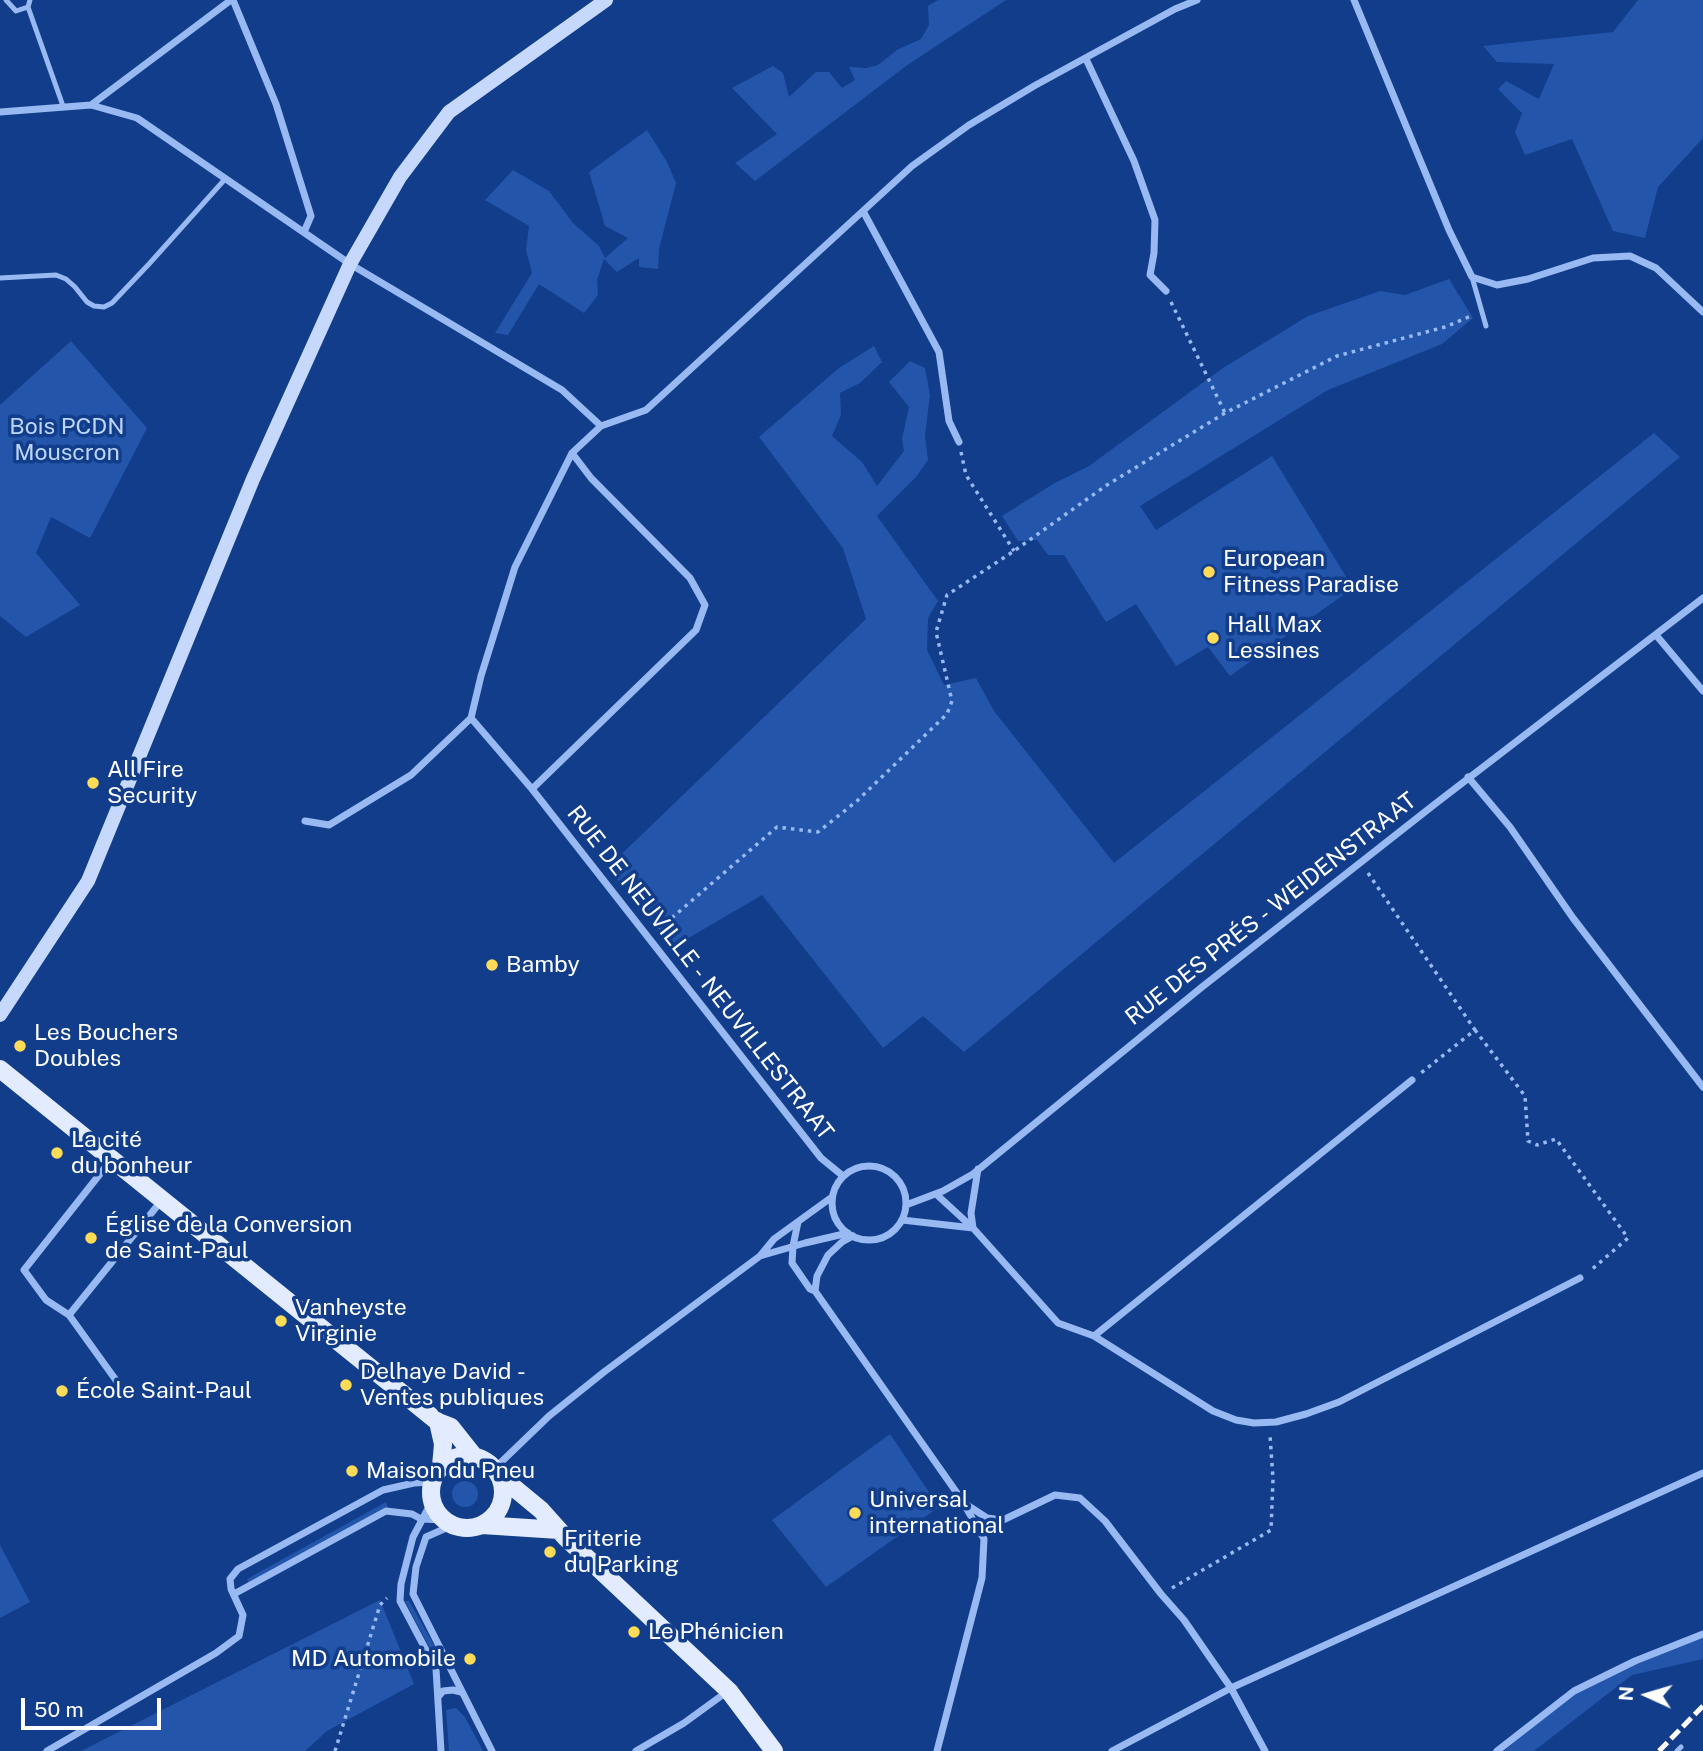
<!DOCTYPE html>
<meta charset="utf-8">
<style>
body{margin:0}
#map{position:relative;width:1703px;height:1751px;overflow:hidden;background:#113d8b;font-family:"Public Sans",sans-serif}
canvas{display:block}
.north{position:absolute;left:1612px;top:1660px;width:70px;height:70px;-webkit-text-stroke:5px #113d8b;paint-order:stroke;rotate:274deg;font-size:19px;font-weight:700;line-height:28px;text-align:center;color:#fff}
.north::after{content:'';display:block;margin:auto;width:24px;height:32px;background:#fff;clip-path:polygon(50% 0,100% 100%,50% 72%,0 100%)}
.scale{position:absolute;left:21px;top:1698px;width:140px;height:32px;box-sizing:border-box;border:4px solid #fff;border-top:0;padding-left:9px;font-size:21px;line-height:24px;white-space:nowrap;color:#fff;-webkit-text-stroke:5px #113d8b;paint-order:stroke}
</style>
<div id="map">
<canvas width="1703" height="1751"></canvas>
<div class="north">N</div>
<div class="scale">50 m</div>
</div>
<script>
const ctx = document.querySelector('canvas').getContext('2d');
ctx.lineJoin = 'round';
function paint(path, color) { ctx.fillStyle = color; ctx.fill(path, 'evenodd'); }
const shape = rows => new Path2D(rows.map(r => 'M' + r).join(''));
function strokePath(path, color, width, dash) { ctx.strokeStyle = color; ctx.lineWidth = width; ctx.lineCap = dash ? 'butt' : 'round'; ctx.setLineDash(dash || []); ctx.stroke(path); }
function drawText(font, color, halo, rows, align = 'center') {
  ctx.font = font + ' "Public Sans",sans-serif'; ctx.lineWidth = 7; ctx.setLineDash([]); ctx.textBaseline = 'middle'; ctx.strokeStyle = halo; ctx.fillStyle = color; for (const [text, x, y, turn = 0] of rows) {
    ctx.save(); ctx.translate(x, y); ctx.rotate((+turn || 0) * Math.PI / 180); ctx.textAlign = isNaN(turn) ? turn : align; if (halo) ctx.strokeText(text, 0, 0); ctx.fillText(text, 0, 0); ctx.restore();
  }
}
paint(shape([
 [938,0,1006,0,906,66,755,181,735,163,777,134,732,88,773,66,783,73,789,97,816,72,829,72,842,88,855,80,849,67,866,68,878,65,897,50,921,39,929,25,928,6],
 [1638,0,1703,0,1703,138,1658,187,1645,238,1613,231,1572,139,1525,155,1515,132,1522,113,1498,89,1506,81,1539,99,1554,64,1497,62,1483,46,1613,32],
 [647,130,667,162,676,183,659,249,658,269,639,267,639,258,617,272,604,259,597,280,598,295,584,313,539,284,508,335,495,333,532,273,526,250,529,226,485,200,513,170,549,191,573,223,599,246,605,258,628,238,605,226,589,172],
 [1449,279,1473,318,1442,344,1328,390,1140,506,1156,530,1272,456,1353,588,1230,676,1208,647,1176,666,1136,604,1106,622,1064,555,1048,555,1037,540,1018,541,1002,516,1053,484,1089,466,1223,368,1308,316,1380,291,1405,295],
 [71,341,147,428,90,538,51,517,36,553,80,605,26,637,0,616,0,405],
 [874,346,882,362,860,383,840,393,841,415,832,436,862,462,877,486,904,451,902,439,909,407,889,382,910,361,925,368,930,395,925,435,928,460,916,477,877,516,938,601,928,618,927,650,944,685,976,678,994,711,1114,863,1654,433,1680,457,964,1052,923,1016,883,1048,762,895,675,946,607,868,866,619,843,548,759,437,839,368],
 [890,1434,939,1507,826,1587,772,1520],
 '452 1494a13 13 0 1 1 26 0a13 13 0 1 1-26 0Z',
 [386,1502,388,1507,249,1583,247,1579],
 [0,1545,30,1602,0,1618],
 [380,1600,414,1684,327,1731,305,1751,81,1751],
 [405,1601,409,1601,443,1661,438,1664],
 [1703,1636,1703,1659,1632,1675,1534,1751,1504,1751,1574,1691],
 [456,1708,465,1717,483,1751,449,1751,446,1710]
]), '#2356aa');
strokePath(shape([
 [1171,302,1225,413],
 [961,452,966,475,1014,551],
 [1368,873,1475,1030,1421,1073],
 [659,929,777,827,818,832,857,801,947,714,952,701,936,632,947,595,1014,551,1107,485,1225,413,1337,356,1445,327,1471,316],
 [1475,1030,1525,1096,1528,1141,1537,1145,1556,1139,1628,1238,1590,1271],
 [1172,1588,1271,1530,1273,1479,1270,1435],
 [335,1751,380,1605,387,1598]
]), '#98b9f1', 3.5, [3.5, 5]);
strokePath(shape([
 [6,0,16,11,28,7],
 [30,0,28,7,63,106],
 [1472,277,1486,326],
 [0,278,56,275,66,279,75,287,87,302,94,306,104,307,112,303,149,264,226,178],
 [1677,1751,1681,1747]
]), '#98b9f1', 5);
strokePath(shape([
 [233,0,276,104,311,216,304,232],
 [1354,0,1449,230,1472,277,1497,285,1528,279,1593,258,1630,256,1656,268,1703,312],
 [1086,59,1134,161,1155,220,1154,253,1150,275,1166,291],
 [91,105,137,118,350,264,562,390,601,426],
 [0,112,91,105,231,0],
 [863,211,939,352,949,421,959,442],
 [1656,635,1703,691],
 [471,718,532,789,821,1158,843,1176],
 [1468,777,1510,827,1573,918,1703,1087],
 [532,789,696,630,705,605,690,578,591,478,572,453],
 [305,821,329,825,411,775,471,718,481,676,515,567,572,453,601,426,646,410,912,166,969,125,1034,86,1175,9,1197,0],
 '832 1203a37 37 0 1 1 74 0a37 37 0 1 1-74 0Z',
 [978,1169,971,1213,973,1228,1058,1323,1094,1336,1213,1411,1236,1420,1254,1423,1276,1422,1306,1414,1339,1402,1580,1278],
 [906,1205,943,1191,973,1174,1202,987,1435,804,1703,598],
 [902,1220,973,1228,936,1194],
 [798,1222,793,1246,792,1263,810,1289,815,1291,817,1276,828,1255,842,1242,853,1236],
 [760,1256,805,1243,848,1233],
 [815,1291,964,1503,987,1518,1003,1520,1055,1495,1080,1498,1105,1521,1161,1594,1184,1620,1231,1688,1265,1751],
 [69,1315,46,1300,24,1270,111,1160],
 [1094,1336,1412,1080],
 [118,1383,69,1315,162,1200],
 [495,1468,549,1416,604,1372,760,1256,774,1239,832,1197],
 [432,1501,413,1537,401,1584,400,1601,436,1669,441,1751],
 [453,1525,426,1537,416,1567,413,1594,492,1751],
 [234,1594,386,1511,412,1514,421,1519,444,1520],
 [438,1697,443,1691,453,1690,461,1692],
 [47,1751,216,1653,239,1636,243,1615,231,1589,230,1579,238,1569,383,1490,414,1483,432,1482],
 [636,1751,684,1723,728,1691],
 [937,1751,982,1578,984,1539,964,1504],
 [1112,1751,1231,1688,1703,1473],
 [1497,1751,1574,1691,1635,1661,1703,1634]
]), '#98b9f1', 7);
strokePath(shape([
 [0,1015,88,881,253,479,350,264,400,177,449,112,606,0]
]), '#c6d9fc', 14);
strokePath(shape([
 [0,1069,438,1422,451,1427,474,1456],
 [438,1422,443,1444,441,1466],
 '431 1492a36 36 0 1 1 72 0a36 36 0 1 1-72 0Z',
 [501,1477,541,1510,566,1538,729,1691,774,1751],
 [482,1525,559,1530]
]), '#e2ebff', 18);
strokePath(shape([
 [1659,1751,1703,1706]
]), '#fff', 5, [12, 5]);
for (const [x, y, r, color] of [
 [1209,572,7,"#ffdb58"],
 [1213,638,7,"#ffdb58"],
 [93,783,7,"#ffdb58"],
 [492,965,7,"#ffdb58"],
 [20,1046,7,"#ffdb58"],
 [57,1153,7,"#ffdb58"],
 [91,1238,7,"#ffdb58"],
 [281,1321,7,"#ffdb58"],
 [346,1385,7,"#ffdb58"],
 [62,1391,7,"#ffdb58"],
 [352,1471,7,"#ffdb58"],
 [855,1513,7,"#ffdb58"],
 [550,1552,7,"#ffdb58"],
 [634,1632,7,"#ffdb58"],
 [470,1659,7,"#ffdb58"]
]) { const dot = new Path2D(); dot.arc(x, y, r, 0, 2 * Math.PI); ctx.fillStyle = color; ctx.fill(dot); strokePath(dot, '#113d8b', 2.5); }
drawText('23px', '#bed6fd', '#113d8b', [
 ["Bois PCDN",67,427],
 ["Mouscron",67,453]
]);
drawText('23px', '#fff', '#113d8b', [
 ["European",1223,559],
 ["Fitness Paradise",1223,585],
 ["Hall Max",1227,625],
 ["Lessines",1227,651],
 ["All Fire",107,770],
 ["Security",107,796],
 ["Bamby",506,965],
 ["Les Bouchers",34,1033],
 ["Doubles",34,1059],
 ["La cité",71,1140],
 ["du bonheur",71,1166],
 ["Église de la Conversion",105,1225],
 ["de Saint-Paul",105,1251],
 ["Vanheyste",295,1308],
 ["Virginie",295,1334],
 ["Delhaye David -",360,1372],
 ["Ventes publiques",360,1398],
 ["École Saint-Paul",76,1391],
 ["Maison du Pneu",366,1471],
 ["Universal",869,1500],
 ["international",869,1526],
 ["Friterie",564,1539],
 ["du Parking",564,1565],
 ["Le Phénicien",648,1632],
 ["MD Automobile",456,1659,"right"]
], 'left');
drawText('23px', '#fff', '#113d8b', [
 ["RUE DES PRÉS - WEIDENSTRAAT",1271,909,-38],
 ["RUE DE NEUVILLE - NEUVILLESTRAAT",700,973,52]
]);
</script>
